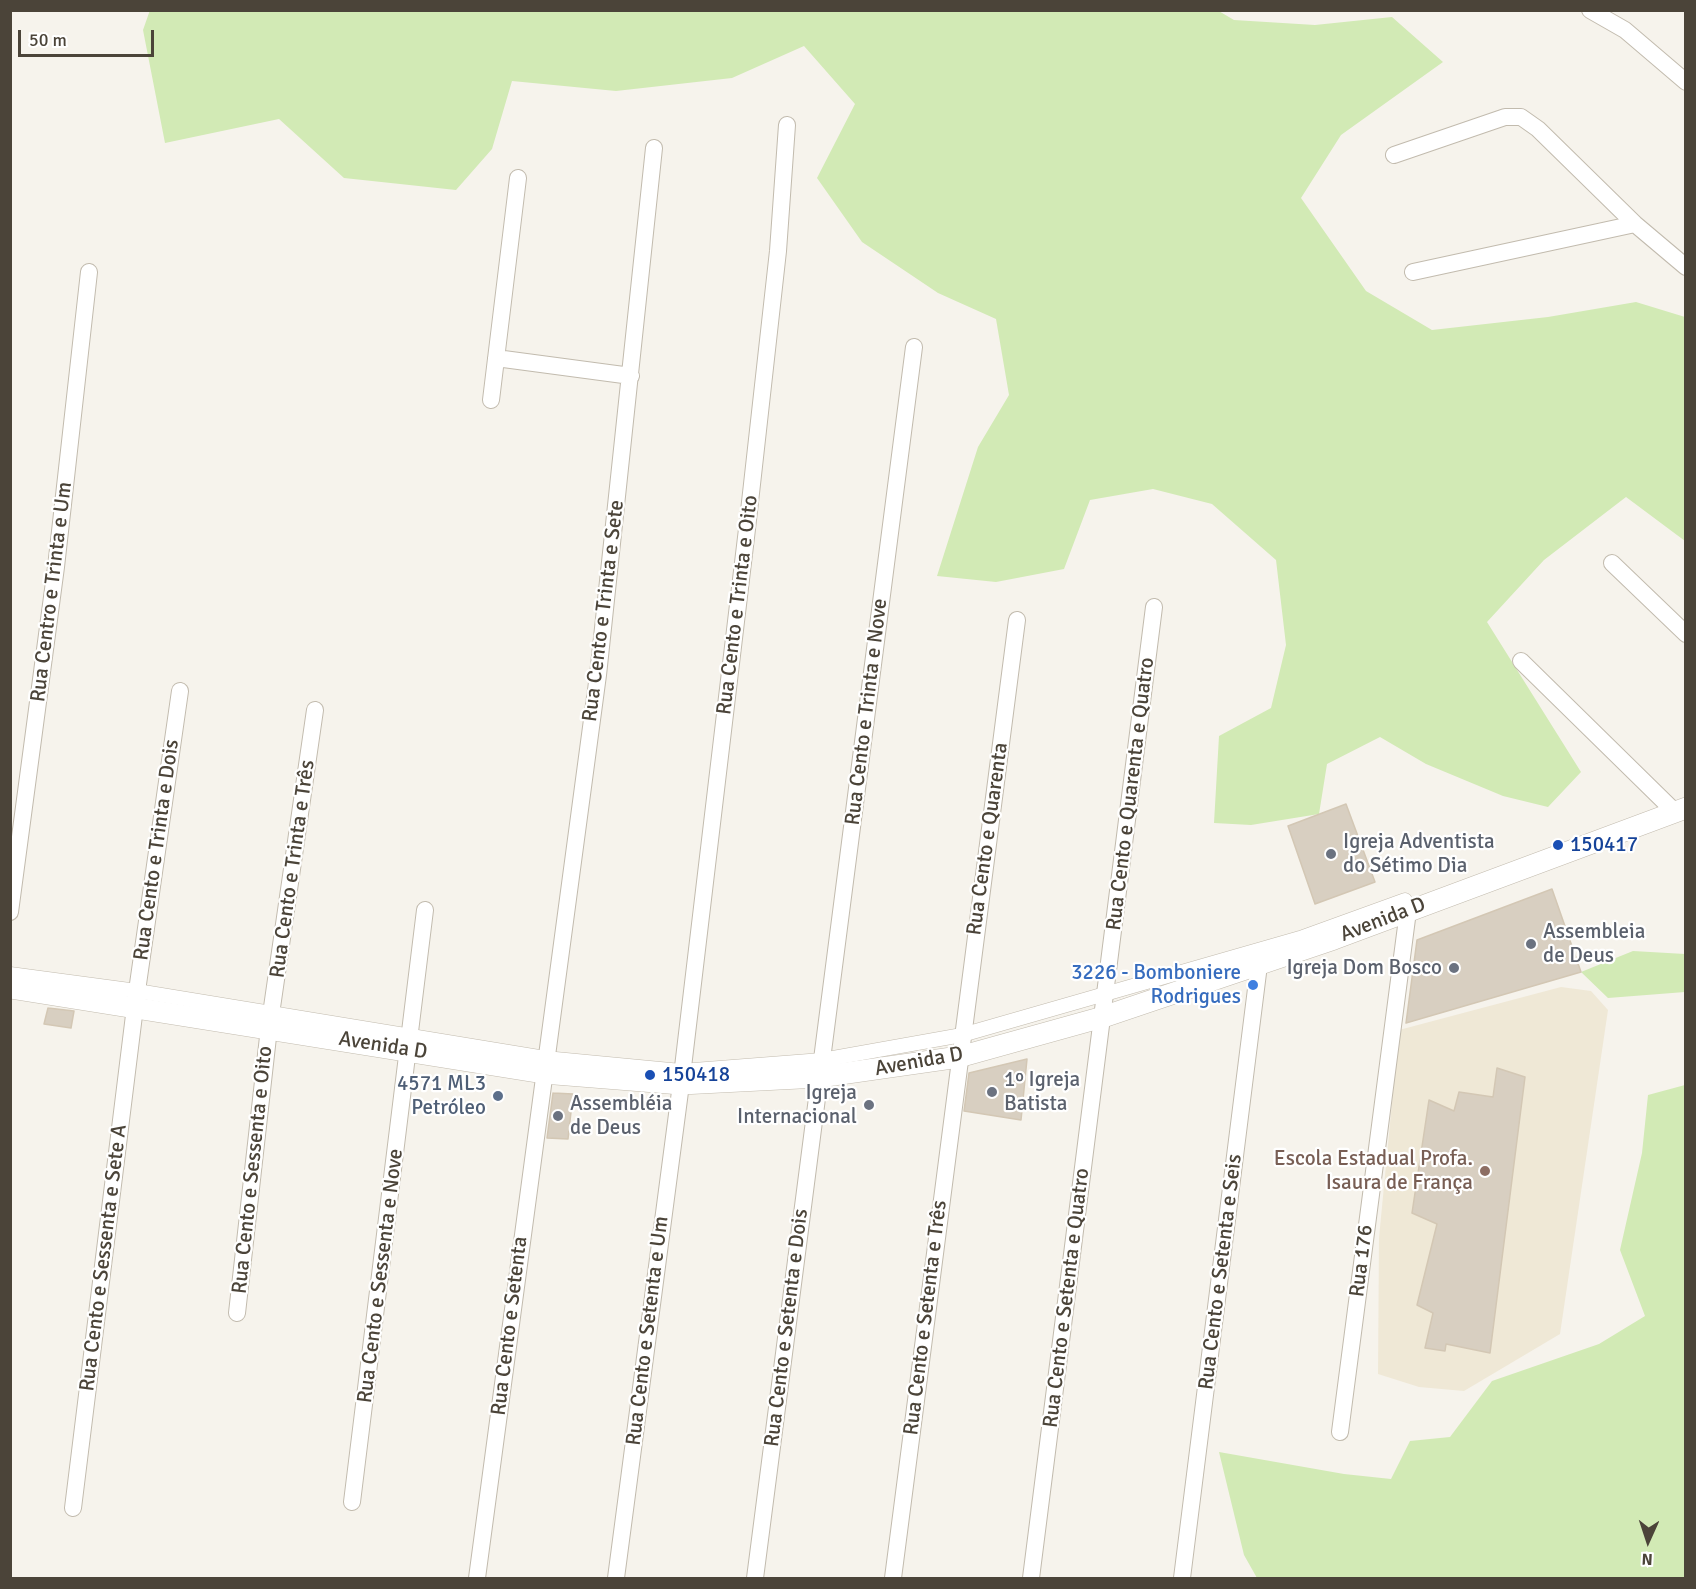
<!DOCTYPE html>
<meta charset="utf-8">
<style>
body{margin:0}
#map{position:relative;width:1696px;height:1589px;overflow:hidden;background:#f6f3ec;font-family:Signika,sans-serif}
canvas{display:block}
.frame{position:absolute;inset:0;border:12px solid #4b4439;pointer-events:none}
.north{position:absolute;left:1618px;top:1511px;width:60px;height:60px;-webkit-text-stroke:4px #fff;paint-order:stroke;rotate:183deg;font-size:16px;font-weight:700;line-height:24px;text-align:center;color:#4b4439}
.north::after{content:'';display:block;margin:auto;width:21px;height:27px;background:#4b4439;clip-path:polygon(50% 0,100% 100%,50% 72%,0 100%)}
.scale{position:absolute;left:18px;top:30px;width:136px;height:27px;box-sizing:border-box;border:3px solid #4b4439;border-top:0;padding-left:8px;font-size:18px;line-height:21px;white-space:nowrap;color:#4b4439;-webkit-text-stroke:4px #fff;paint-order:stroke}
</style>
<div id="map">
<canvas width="1696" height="1589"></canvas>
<div class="frame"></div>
<div class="north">N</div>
<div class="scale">50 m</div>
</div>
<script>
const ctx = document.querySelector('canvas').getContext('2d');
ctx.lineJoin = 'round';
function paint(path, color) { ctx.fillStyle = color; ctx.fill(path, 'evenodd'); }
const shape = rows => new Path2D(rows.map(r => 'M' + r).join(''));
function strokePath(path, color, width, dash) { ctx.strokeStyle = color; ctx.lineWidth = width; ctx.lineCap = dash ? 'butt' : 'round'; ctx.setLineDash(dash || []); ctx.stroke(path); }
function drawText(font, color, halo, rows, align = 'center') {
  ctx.font = font + ' Signika,sans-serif'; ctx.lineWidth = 4.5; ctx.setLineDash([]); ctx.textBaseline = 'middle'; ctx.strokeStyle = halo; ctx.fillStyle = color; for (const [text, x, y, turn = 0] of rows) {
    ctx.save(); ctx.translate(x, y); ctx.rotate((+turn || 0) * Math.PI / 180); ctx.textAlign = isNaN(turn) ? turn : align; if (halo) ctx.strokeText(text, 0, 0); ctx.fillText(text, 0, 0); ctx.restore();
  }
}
paint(shape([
 [1561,987,1591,991,1608,1010,1560,1334,1464,1391,1419,1387,1378,1374,1379,1238,1399,1030]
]), '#efe8d6');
paint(shape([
 [150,10,1217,10,1234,20,1315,25,1392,17,1443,62,1341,135,1301,198,1366,291,1432,330,1548,317,1636,302,1685,317,1685,541,1626,497,1544,560,1487,622,1581,772,1548,807,1503,796,1426,764,1380,737,1327,764,1319,814,1251,825,1214,823,1219,736,1271,708,1286,645,1276,560,1212,504,1153,489,1090,500,1064,569,996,582,937,576,978,447,1009,395,996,319,938,293,862,242,817,178,855,104,804,46,732,78,616,91,512,81,492,149,456,190,344,178,279,119,165,143,143,30],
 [1633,951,1685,954,1685,992,1608,998,1581,972],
 [1685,1085,1685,1578,1257,1578,1244,1555,1219,1452,1344,1474,1391,1479,1410,1441,1450,1437,1492,1381,1599,1344,1645,1316,1620,1250,1642,1153,1648,1095]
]), '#d2eab5');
const building = shape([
 [1346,804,1375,882,1315,904,1288,826,1346,804],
 [1552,889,1581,972,1406,1023,1417,940,1552,889],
 [48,1008,74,1011,71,1028,44,1024,48,1008],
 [1027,1059,1021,1120,964,1111,969,1073,1027,1059],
 [1497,1068,1525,1077,1490,1353,1446,1344,1445,1351,1425,1348,1433,1313,1417,1305,1437,1224,1412,1213,1429,1100,1454,1111,1459,1092,1493,1097,1497,1068],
 [553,1093,573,1094,568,1139,547,1138,553,1093]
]);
paint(building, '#d8cfc1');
strokePath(building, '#d3c7b4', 1.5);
const pedestrian = shape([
 [10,974,137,991,545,1058,681,1071,822,1060,962,1035,1300,938,1405,900]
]);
const minor = shape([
 [1590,10,1625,30,1686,82],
 [1394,155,1505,117,1521,117,1538,129,1635,224,1686,267],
 [1413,272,1635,224],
 [496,358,631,376],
 [491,400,518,178],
 [1612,563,1686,634],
 [1521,661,1675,812],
 [10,912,56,567,89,272],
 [237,1313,269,1028,315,710],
 [1340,1432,1408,911],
 [352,1502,425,910],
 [73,1508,137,991,180,691],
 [477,1578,598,675,654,148],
 [616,1578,681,1084,747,529,778,251,787,125],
 [755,1578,914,347],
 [893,1578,1017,620],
 [1031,1578,1154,607],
 [1182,1578,1259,965]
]);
const tertiary = shape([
 [10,988,543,1073,681,1084,819,1077,959,1057,1103,1017,1334,939,1686,808]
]);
strokePath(pedestrian, '#c2bbae', 15);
strokePath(minor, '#c2bbae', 18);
strokePath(tertiary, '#c2bbae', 22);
strokePath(pedestrian, '#fff', 14);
strokePath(minor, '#fff', 16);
strokePath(tertiary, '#fff', 21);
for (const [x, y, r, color] of [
 [1558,845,6,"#1a4fb4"],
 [1331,854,6,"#6b7280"],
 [1531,944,6,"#6b7280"],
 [1454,968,6,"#6b7280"],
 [1253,985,6,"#3f7fe0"],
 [650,1075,6,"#1a4fb4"],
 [992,1092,6,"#6b7280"],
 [498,1096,6,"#5c6f8a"],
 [869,1105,6,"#6b7280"],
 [558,1116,6,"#6b7280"],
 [1485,1171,6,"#8d6e63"]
]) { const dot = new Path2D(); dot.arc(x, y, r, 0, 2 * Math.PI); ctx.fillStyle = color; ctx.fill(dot); strokePath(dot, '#fff', 2); }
drawText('21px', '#4b4439', '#fff', [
 ["Rua Centro e Trinta e Um",52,592,-83],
 ["Rua Cento e Trinta e Oito",738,605,-83],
 ["Rua Cento e Trinta e Sete",604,611,-83],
 ["Rua Cento e Trinta e Nove",867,712,-83],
 ["Rua Cento e Quarenta e Quatro",1131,794,-83],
 ["Rua Cento e Quarenta",988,839,-82],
 ["Rua Cento e Trinta e Dois",157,850,-82],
 ["Rua Cento e Trinta e Três",293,869,-82],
 ["Avenida D",1383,920,-21],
 ["Avenida D",383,1046,9],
 ["Avenida D",919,1062,-10],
 ["Rua Cento e Sessenta e Oito",253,1170,-84],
 ["Rua Cento e Sessenta e Sete A",104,1258,-83],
 ["Rua 176",1362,1261,-83],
 ["Rua Cento e Setenta e Seis",1221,1272,-83],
 ["Rua Cento e Sessenta e Nove",381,1276,-83],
 ["Rua Cento e Setenta e Quatro",1067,1298,-83],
 ["Rua Cento e Setenta e Três",926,1318,-83],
 ["Rua Cento e Setenta",510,1326,-83],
 ["Rua Cento e Setenta e Dois",787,1328,-83],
 ["Rua Cento e Setenta e Um",648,1331,-83]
]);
drawText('21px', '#5b616d', '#fff', [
 ["Igreja Adventista",1343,842],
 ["do Sétimo Dia",1343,866],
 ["Assembleia",1543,932],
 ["de Deus",1543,956],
 ["Igreja Dom Bosco",1442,968,"right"],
 ["1º Igreja",1004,1080],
 ["Batista",1004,1104],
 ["Igreja",857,1093,"right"],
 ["Internacional",857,1117,"right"],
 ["Assembléia",570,1104],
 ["de Deus",570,1128]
], 'left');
drawText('21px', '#164399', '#fff', [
 ["150417",1570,845],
 ["150418",662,1075]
], 'left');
drawText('21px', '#366cbe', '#fff', [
 ["3226 - Bomboniere",1241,973],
 ["Rodrigues",1241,997]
], 'right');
drawText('21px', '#4e5e75', '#fff', [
 ["4571 ML3",486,1084],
 ["Petróleo",486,1108]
], 'right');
drawText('21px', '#785e54', '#fff', [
 ["Escola Estadual Profa.",1473,1159],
 ["Isaura de França",1473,1183]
], 'right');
</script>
